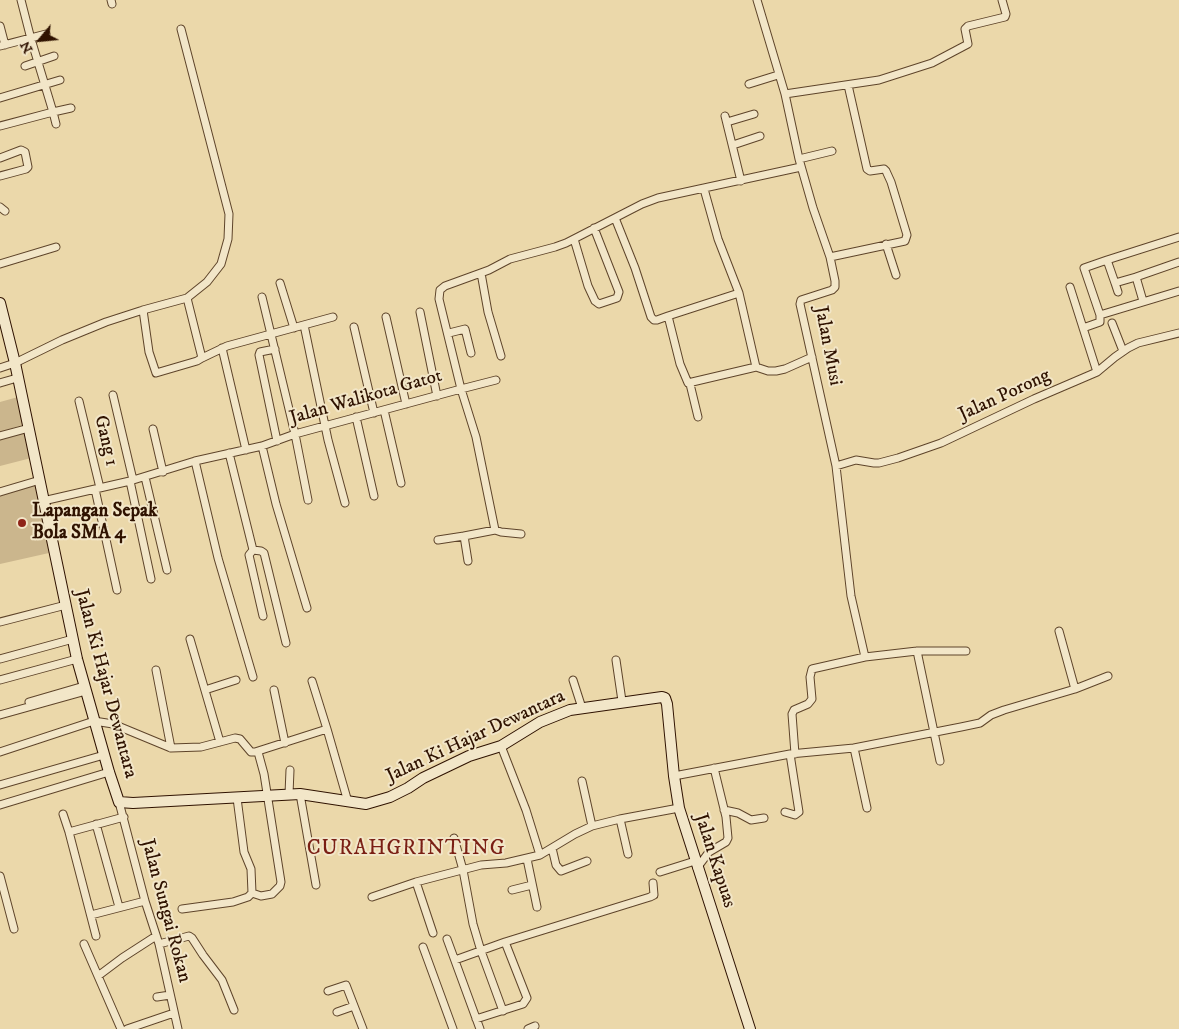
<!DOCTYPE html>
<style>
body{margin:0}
#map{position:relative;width:1179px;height:1029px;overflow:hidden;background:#ebd8aa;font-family:"IM FELL DW Pica",serif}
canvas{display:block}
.north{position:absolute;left:15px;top:15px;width:50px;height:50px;-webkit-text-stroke:4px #f2e6c8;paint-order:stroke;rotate:242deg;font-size:14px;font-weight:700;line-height:20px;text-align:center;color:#2f1200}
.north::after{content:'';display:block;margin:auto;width:18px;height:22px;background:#2f1200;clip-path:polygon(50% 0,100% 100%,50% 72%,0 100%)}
</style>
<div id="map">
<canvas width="1179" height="1029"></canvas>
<div class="north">N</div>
</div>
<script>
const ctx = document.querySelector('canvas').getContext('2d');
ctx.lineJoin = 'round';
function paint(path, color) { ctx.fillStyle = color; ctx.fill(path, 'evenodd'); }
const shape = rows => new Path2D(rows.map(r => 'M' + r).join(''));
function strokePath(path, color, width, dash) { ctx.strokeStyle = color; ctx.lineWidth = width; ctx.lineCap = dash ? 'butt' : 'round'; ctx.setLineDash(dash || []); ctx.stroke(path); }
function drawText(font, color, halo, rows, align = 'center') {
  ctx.font = font + ' "IM FELL DW Pica",serif'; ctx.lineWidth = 4; ctx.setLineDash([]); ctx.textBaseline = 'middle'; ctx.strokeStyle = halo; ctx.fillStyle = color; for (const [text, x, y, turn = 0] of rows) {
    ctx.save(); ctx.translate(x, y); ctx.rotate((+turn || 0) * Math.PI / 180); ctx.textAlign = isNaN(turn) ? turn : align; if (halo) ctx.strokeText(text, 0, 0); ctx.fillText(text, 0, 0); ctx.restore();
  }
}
paint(shape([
 [18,397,25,424,0,432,0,402],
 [28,430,35,457,0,466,0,438],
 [36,482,49,553,0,564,0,493]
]), '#cbb68d');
const street = shape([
 [111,0,112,4],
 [757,0,785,94,799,159,813,208,830,257,835,281,835,287,832,290,801,300,800,304,836,466,851,596,865,657,812,669,810,677,812,699,808,704,794,710,792,714,795,754],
 [0,26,5,45],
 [0,46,46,34],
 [25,66,54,56],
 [749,84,778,75],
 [785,94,879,80,932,63,968,44,965,29,968,26,1005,17,1006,14,1002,0],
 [0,98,60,80],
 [725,116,741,181],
 [727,122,754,114],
 [56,124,53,112,71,108],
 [0,126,53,112,31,39,21,0],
 [733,145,760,136],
 [0,158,21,150,25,152,28,167,26,169,0,176],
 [799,159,832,151],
 [704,189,718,239,739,293,756,367],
 [0,207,5,211],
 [615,218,635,268,651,317,654,320,657,320,668,316],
 [574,239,588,286,595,301,599,304,617,298,619,292,594,228],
 [886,244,896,275],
 [830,257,905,241,907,235,891,182,886,171,884,169,870,171,867,169,848,85],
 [1107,260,1179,237],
 [0,264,56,247],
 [481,273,488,312,501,356],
 [1136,277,1179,262],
 [280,283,294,328],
 [1070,287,1097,372],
 [1118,292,1115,283,1136,277,1143,301],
 [739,293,668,316,680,364,688,383,756,367,768,371,776,371,785,369,812,357],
 [262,297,295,434,308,500],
 [187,298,202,358],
 [143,310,149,352,156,373,197,361,202,358,227,346,333,317],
 [420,312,437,396],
 [1100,315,1084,268,1107,260,1115,283],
 [386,317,406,404],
 [1112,323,1123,351],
 [304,325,328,440,345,503],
 [354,327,374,413],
 [1083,328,1100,322,1100,315,1179,291],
 [449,333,465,329,471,353],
 [222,348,246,450],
 [275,349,260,352,259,355,277,441],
 [0,368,15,363,62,340,106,322,143,310,187,298,207,282,221,264,228,239,229,214,181,29],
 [0,383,17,378],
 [690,384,698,417],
 [113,395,133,480],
 [79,401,100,488],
 [384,410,401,483],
 [356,417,374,496],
 [153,429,163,472],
 [0,436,29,428],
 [262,446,276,504,307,608],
 [229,453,253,550,249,555,263,616],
 [195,461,218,558,253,677],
 [836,466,856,460,874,463,879,463,898,458,941,443,1034,399,1097,372,1115,357,1128,348,1138,343,1179,333],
 [145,477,167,570],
 [130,481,151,579],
 [95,489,117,590],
 [0,492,40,480],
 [43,501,130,481,195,461,262,446,295,434,461,389,439,299,440,290,445,286,489,270,510,259,555,247,566,243,642,204,658,198,801,167],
 [495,530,501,532,521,534],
 [438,540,464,536],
 [253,550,261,551,264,553,286,643],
 [468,561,464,536,495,530,476,437,461,389,496,380],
 [0,622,66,605],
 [190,639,220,742],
 [917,651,940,761],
 [865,657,917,651,966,651],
 [0,659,73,639],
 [616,660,622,701],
 [156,670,171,748],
 [0,680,77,659],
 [573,680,582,708],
 [312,681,327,729],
 [1075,689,1108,676],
 [205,690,236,680],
 [274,690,285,743],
 [29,702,84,686],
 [0,715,86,691],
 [501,746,526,810,540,855],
 [854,748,867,808],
 [0,752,94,721,113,724,171,748,201,747,235,738,240,739,251,752,255,752,327,729,348,802],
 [674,776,790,754,854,748,961,727,980,723,991,715,1004,710,1075,689,1059,631],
 [582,781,592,826],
 [0,785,104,755],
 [289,794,290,770],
 [300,794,316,885],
 [119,802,145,901,159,944,178,1029],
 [0,805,109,772],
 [724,810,738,813,751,820,764,818],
 [785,812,795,815,799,812,790,754],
 [63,814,69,832],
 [620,819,628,854],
 [96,824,119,907],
 [454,838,463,870,473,924,481,951,503,1011],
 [552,848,556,865,561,871,587,861],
 [527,859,537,907],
 [697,868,709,852,726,842,728,838,726,817,714,768],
 [660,872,695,861],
 [0,876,14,929],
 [416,882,433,933],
 [512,890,532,885],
 [252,893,261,896,272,894,280,886,281,882,264,774,258,752],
 [372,897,416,882,481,865,506,863,540,855,575,834,592,826,620,819,679,808],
 [182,909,233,902,248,897,252,893,251,869,244,852,237,798],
 [91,915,145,901],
 [96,936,69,832,124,817],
 [447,939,480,1029],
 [505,942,650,897,654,895,653,883],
 [84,944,121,1029],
 [159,944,189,936,192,938,203,955,222,980,234,1010],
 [423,947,453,1029],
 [455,960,505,942,527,998,523,1004,476,1019],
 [98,976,122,958,156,936],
 [328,991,346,985,363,1029],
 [157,997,170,995],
 [337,1012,354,1006],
 [127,1029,174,1013],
 [528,1029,535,1026]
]);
const secondary = shape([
 [0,303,15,363,77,659,109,772,119,802,133,803,300,794,366,804,390,797,408,788,423,778,469,756,501,746,540,722,570,710,662,697,665,698,667,704,674,776,679,808,750,1029]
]);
strokePath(street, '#5e442a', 9);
strokePath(secondary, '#2f1200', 12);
strokePath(street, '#f2e6c8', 7);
strokePath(secondary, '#f2e6c8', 10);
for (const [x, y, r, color] of [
 [22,523,5,"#8f2418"]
]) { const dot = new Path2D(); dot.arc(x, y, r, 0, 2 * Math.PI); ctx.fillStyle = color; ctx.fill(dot); strokePath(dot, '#f2e6c8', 2); }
drawText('19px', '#2f1200', '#f2e6c8', [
 ["Jalan Musi",827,346,79],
 ["Jalan Porong",1005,396,-25],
 ["Jalan Walikota Gatot",366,398,-16],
 ["Gang 1",105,441,77],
 ["Jalan Ki Hajar Dewantara",105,684,75],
 ["Jalan Ki Hajar Dewantara",476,737,-25],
 ["Jalan Kapuas",714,861,72],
 ["Jalan Sungai Rokan",165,911,75]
]);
drawText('bold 19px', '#2f1200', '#f2e6c8', [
 ["Lapangan Sepak",32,512],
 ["Bola SMA 4",32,534]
], 'left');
ctx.letterSpacing = '1px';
drawText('21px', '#7a1f14', '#f2e6c8', [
 ["CURAHGRINTING",406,850]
]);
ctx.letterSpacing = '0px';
</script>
